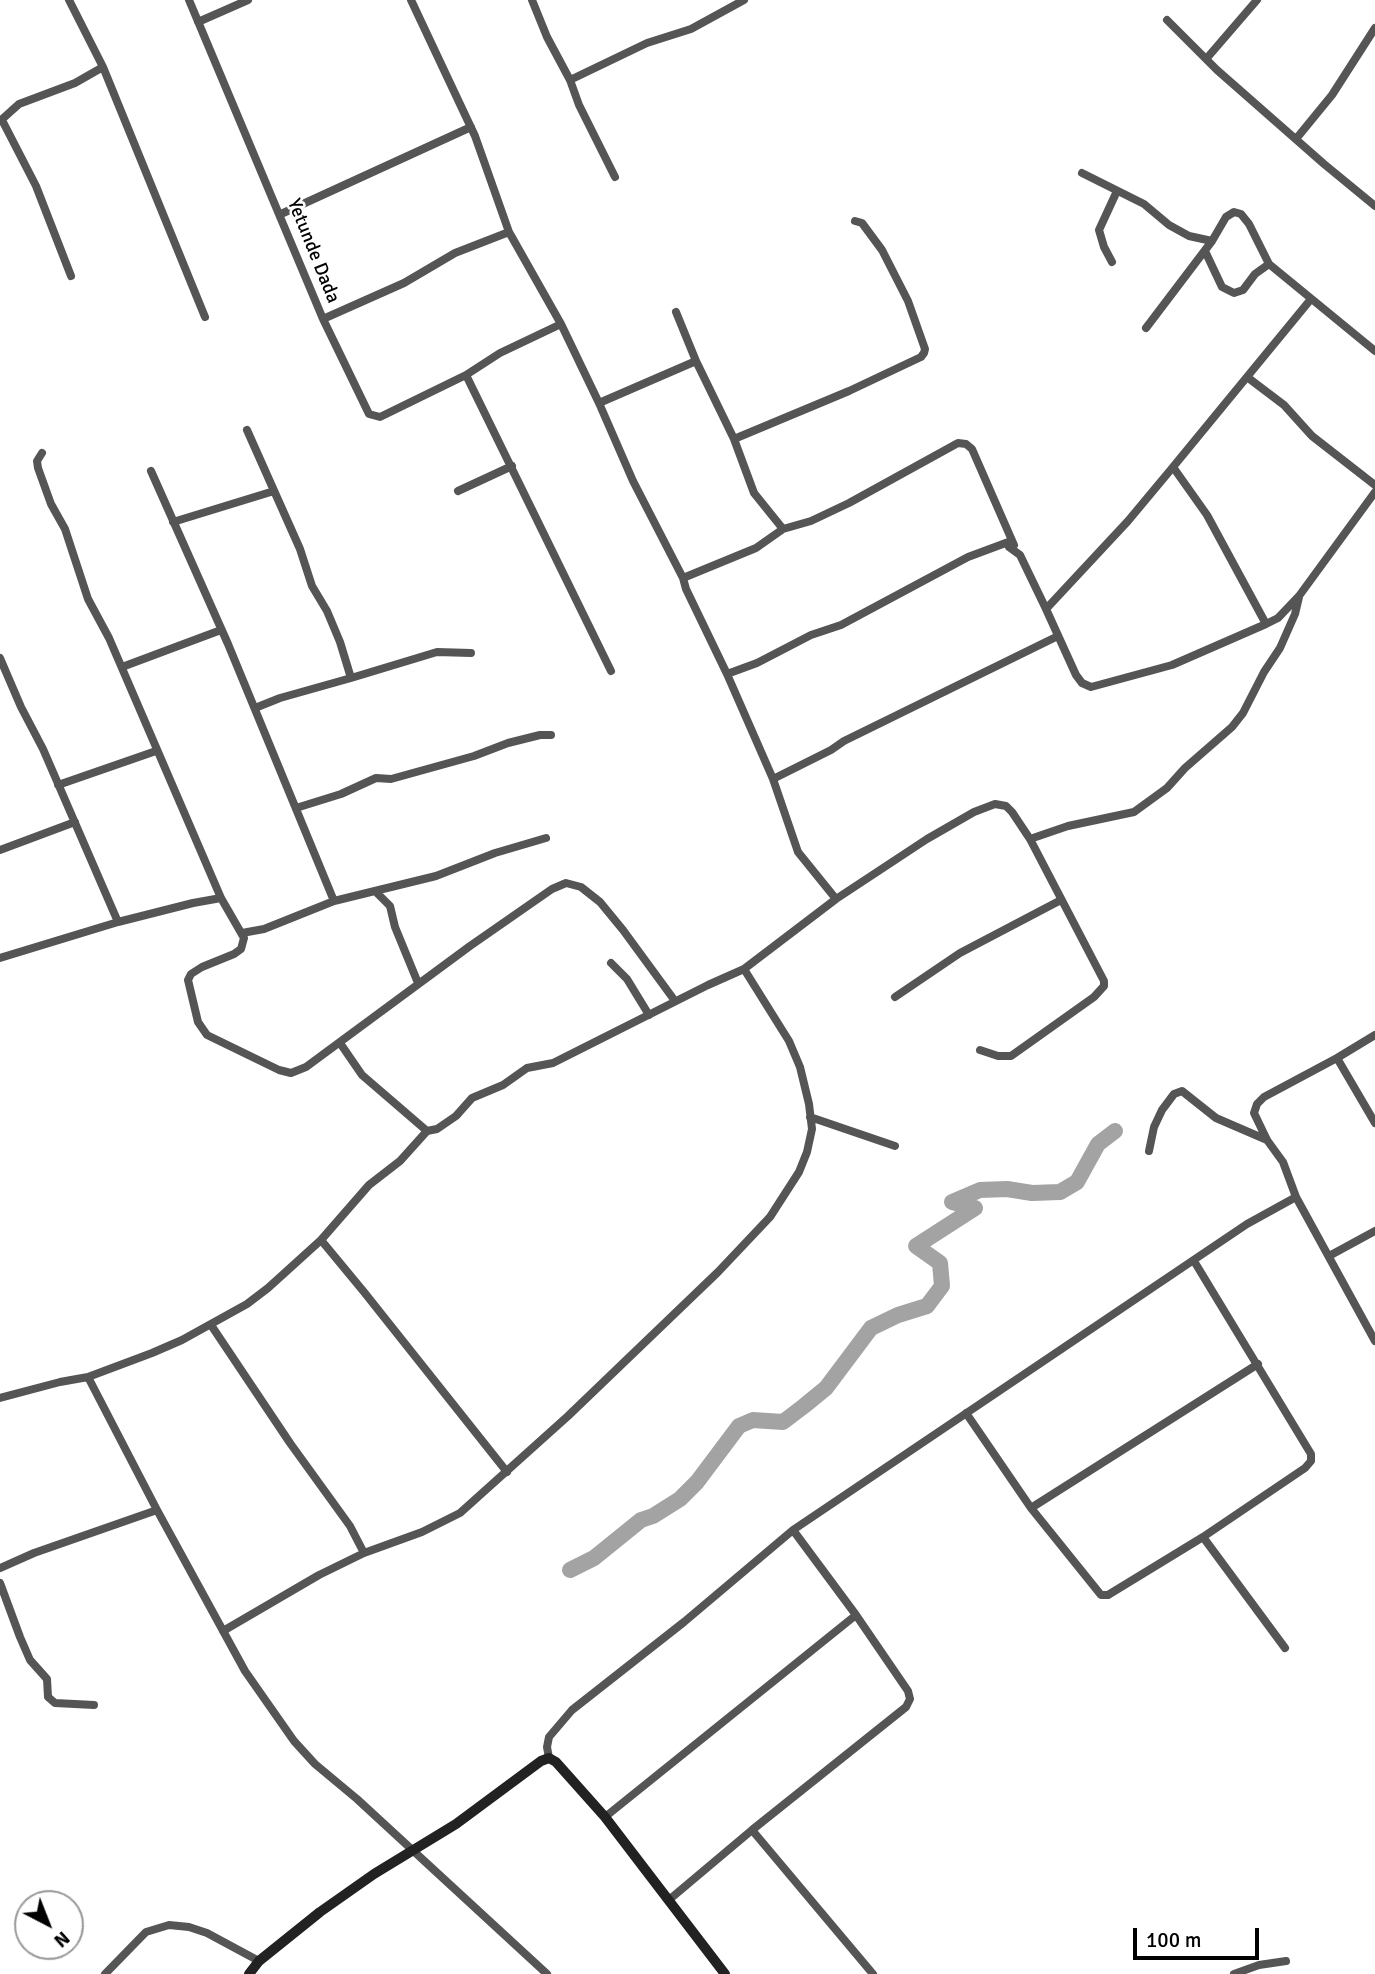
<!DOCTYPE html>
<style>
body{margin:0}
#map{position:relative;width:1375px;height:1974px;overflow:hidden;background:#fff;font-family:Signika,sans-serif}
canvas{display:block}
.north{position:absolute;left:14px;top:1890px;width:70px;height:70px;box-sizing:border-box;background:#fff;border:2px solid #999;border-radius:50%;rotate:138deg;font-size:19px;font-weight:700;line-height:28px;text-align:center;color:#000}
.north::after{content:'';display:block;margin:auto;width:24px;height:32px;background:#000;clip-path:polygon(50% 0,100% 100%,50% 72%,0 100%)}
.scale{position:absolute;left:1133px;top:1928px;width:126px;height:32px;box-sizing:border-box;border:4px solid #000;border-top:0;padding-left:9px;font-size:21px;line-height:24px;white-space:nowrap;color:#000;-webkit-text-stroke:5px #fff;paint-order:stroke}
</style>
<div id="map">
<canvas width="1375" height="1974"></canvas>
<div class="north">N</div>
<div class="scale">100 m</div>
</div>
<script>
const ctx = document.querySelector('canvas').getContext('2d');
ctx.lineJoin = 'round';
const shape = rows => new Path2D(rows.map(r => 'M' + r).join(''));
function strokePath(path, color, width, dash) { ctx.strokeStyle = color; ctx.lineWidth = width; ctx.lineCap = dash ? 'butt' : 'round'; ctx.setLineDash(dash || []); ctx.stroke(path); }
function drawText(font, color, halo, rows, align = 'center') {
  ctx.font = font + ' Signika,sans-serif'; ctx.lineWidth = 5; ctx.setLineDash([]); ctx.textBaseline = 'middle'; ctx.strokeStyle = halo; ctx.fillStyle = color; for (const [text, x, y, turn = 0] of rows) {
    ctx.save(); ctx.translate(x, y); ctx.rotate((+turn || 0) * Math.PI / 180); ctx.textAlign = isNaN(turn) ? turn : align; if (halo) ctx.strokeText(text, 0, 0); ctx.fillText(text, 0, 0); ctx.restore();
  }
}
strokePath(shape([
 [570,1570,594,1558,641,1520,653,1516,680,1499,697,1482,739,1426,753,1420,783,1422,804,1406,826,1388,871,1328,898,1315,927,1306,942,1286,940,1263,916,1246,975,1208,952,1202,980,1190,1007,1189,1032,1193,1060,1192,1077,1182,1098,1144,1115,1131]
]), '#a3a3a3', 16);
strokePath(shape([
 [69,0,103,67,205,317],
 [189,0,323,319,369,414,380,417,466,375,500,353,561,324],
 [411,0,475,136,509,232,561,324,599,403,633,481,683,578,686,589,727,674,773,779,798,852,836,899],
 [532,0,547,37,570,80,579,105,615,177],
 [1167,20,1217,70,1324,164,1375,206],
 [198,22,248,0],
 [1207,58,1257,0],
 [570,80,647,43,691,29,744,0],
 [2,120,36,186,71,276],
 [0,121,19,104,75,83,103,67],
 [1296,139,1332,95,1375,28],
 [1082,173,1144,204,1169,225,1189,236,1212,241],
 [281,214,471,127],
 [1205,251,1222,287,1234,293,1243,290,1255,274,1269,264],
 [1112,262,1104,247,1099,230,1117,191],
 [676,312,696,361],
 [323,319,404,283,455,253,509,232],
 [1146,328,1212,241,1226,217,1234,212,1241,214,1249,224,1269,264,1375,351],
 [466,375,611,671],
 [1247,377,1284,405,1312,436,1375,485],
 [599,403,696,361,734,439,754,493,783,529],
 [247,430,300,549,312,586,327,611,340,642,351,678,280,698,255,708],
 [734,439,849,391,921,357,924,353,925,349,908,301,882,250,862,223,855,221],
 [42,453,37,461,38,468,51,504,65,529,88,599,109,638,221,898,244,938,241,949,234,954,202,967,191,974,188,980,198,1022,207,1035,279,1070,291,1073,306,1067,470,946,552,889,566,883,581,887,600,902,623,930,675,1001],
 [1173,467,1311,299],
 [151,471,228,644,334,901],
 [458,491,512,466],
 [173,522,274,491],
 [683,578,756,548,783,529,811,521,849,503,958,443,966,444,972,449,1014,545],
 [1046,609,1076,675,1082,683,1091,687,1172,665,1266,624],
 [0,658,21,707,43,749,118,922],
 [122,667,221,630],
 [727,674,757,663,811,635,841,625,968,557,1011,541,1009,547,1020,555,1046,609,1128,521,1173,467,1207,515,1266,624,1278,618,1299,596,1375,492],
 [351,678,437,652,471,653],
 [773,779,831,750,844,741,1058,636],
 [58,785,156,751],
 [296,808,341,794,376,778,391,779,474,756,508,743,540,735,551,735],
 [1030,839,1068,826,1134,812,1167,788,1185,768,1232,727,1243,713,1264,672,1280,648,1295,614,1299,597],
 [0,850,75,822],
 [376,892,390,906,395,927,418,983],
 [242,933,264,929,334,901,436,876,495,853,546,838],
 [0,958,118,922,193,903,221,898],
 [611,963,627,979,649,1015],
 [895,997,960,953,1061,900],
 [1375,1035,1337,1058,1264,1097,1257,1104,1254,1113,1267,1140,1283,1162,1296,1197,1375,1341],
 [340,1043,362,1075,427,1131],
 [1337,1058,1375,1123],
 [810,1117,895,1146],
 [1149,1151,1154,1127,1162,1110,1174,1094,1182,1091,1216,1118,1267,1140],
 [321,1240,364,1292,507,1472],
 [1329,1256,1375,1231],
 [211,1325,290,1443,350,1526,364,1553],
 [88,1377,157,1510,245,1671,294,1741,315,1764,357,1799,547,1974],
 [0,1398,60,1382,88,1377,152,1353,182,1340,247,1304,268,1288,321,1240,369,1185,400,1161,427,1131,437,1129,456,1116,472,1098,503,1085,527,1068,553,1063,708,985,744,969,836,899,927,839,974,812,995,804,1006,806,1012,812,1030,839,1104,981,1104,986,1094,997,1011,1056,998,1056,980,1050],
 [966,1413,1031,1508,1101,1595,1108,1595,1203,1537,1305,1468,1311,1461,1311,1454,1194,1261],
 [1031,1508,1258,1364],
 [1203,1537,1285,1648],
 [0,1568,34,1553,157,1510],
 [0,1583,20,1637,30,1660,47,1679,48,1697,55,1703,94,1705],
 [223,1631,319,1575,364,1553,422,1532,460,1513,568,1416,718,1272,770,1217,799,1172,807,1152,812,1129,809,1104,800,1067,789,1041,744,969],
 [549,1758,547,1747,549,1737,572,1710,684,1622,793,1530,1247,1224,1296,1197],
 [605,1817,856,1615],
 [752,1830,873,1974],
 [670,1899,752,1830,906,1707,910,1699,908,1691,856,1615,793,1530],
 [105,1974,146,1932,169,1925,189,1927,207,1933,259,1961],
 [1234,1974,1259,1965,1286,1961]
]), '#555', 8);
strokePath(shape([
 [249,1974,259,1961,320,1912,374,1874,456,1824,541,1761,549,1758,556,1762,605,1817,725,1974]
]), '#222', 10);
drawText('19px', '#000', '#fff', [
 ["Yetunde Dada",313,251,68]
]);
</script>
